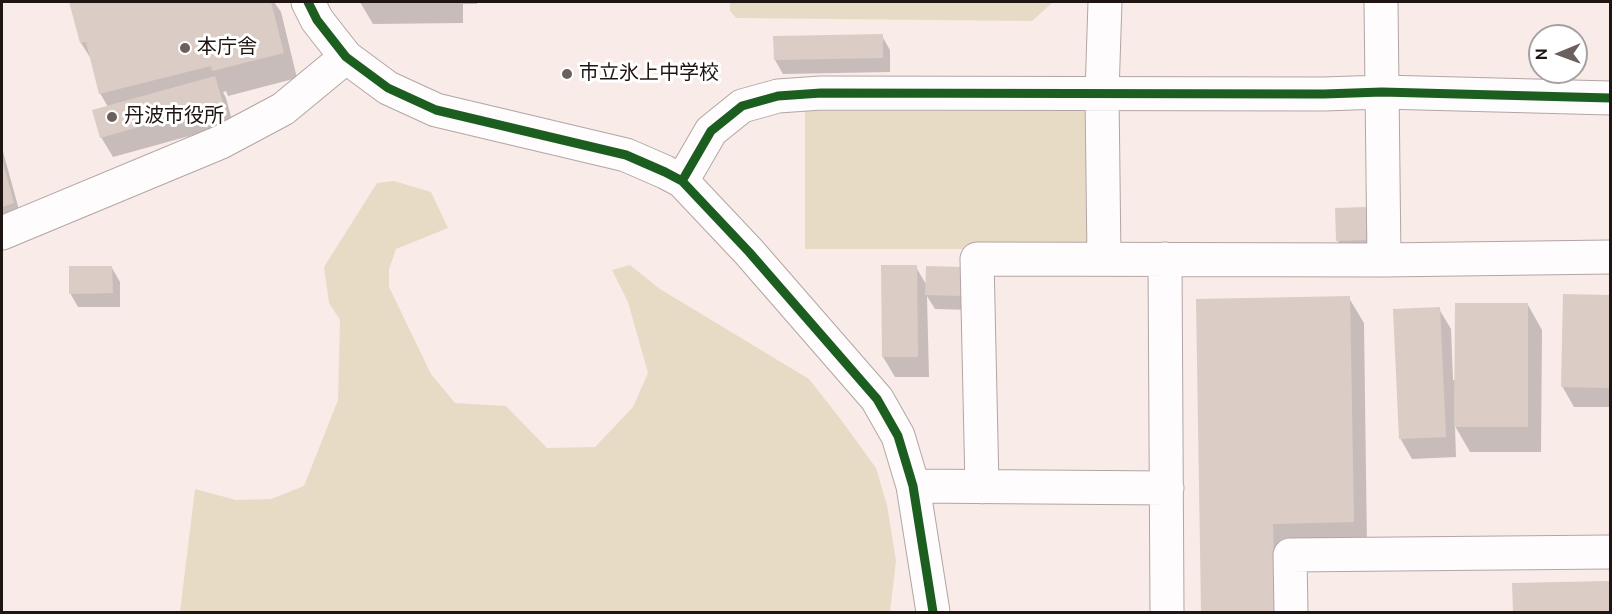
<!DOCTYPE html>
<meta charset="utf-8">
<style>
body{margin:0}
#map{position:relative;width:1612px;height:614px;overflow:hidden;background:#f9ebe8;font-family:"DM Sans",sans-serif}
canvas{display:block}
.frame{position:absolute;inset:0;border:3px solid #1f1513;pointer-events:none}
.north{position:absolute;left:1528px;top:24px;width:60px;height:60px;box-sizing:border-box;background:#fff;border:2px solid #a5a1a1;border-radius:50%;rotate:269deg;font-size:16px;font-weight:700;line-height:24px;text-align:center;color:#1f1513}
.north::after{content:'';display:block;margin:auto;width:21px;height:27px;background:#6b605e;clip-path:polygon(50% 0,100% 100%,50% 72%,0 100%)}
</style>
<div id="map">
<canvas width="1612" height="614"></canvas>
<div class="frame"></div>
<div class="north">N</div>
</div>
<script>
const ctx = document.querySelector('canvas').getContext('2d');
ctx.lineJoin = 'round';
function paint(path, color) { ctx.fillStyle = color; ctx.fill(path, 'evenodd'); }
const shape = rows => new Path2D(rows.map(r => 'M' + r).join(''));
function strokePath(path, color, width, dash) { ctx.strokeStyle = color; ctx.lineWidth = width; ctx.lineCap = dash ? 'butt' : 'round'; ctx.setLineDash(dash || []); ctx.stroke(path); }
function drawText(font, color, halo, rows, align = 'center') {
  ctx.font = font + ' "DM Sans","Noto Sans JP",sans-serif'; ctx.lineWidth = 6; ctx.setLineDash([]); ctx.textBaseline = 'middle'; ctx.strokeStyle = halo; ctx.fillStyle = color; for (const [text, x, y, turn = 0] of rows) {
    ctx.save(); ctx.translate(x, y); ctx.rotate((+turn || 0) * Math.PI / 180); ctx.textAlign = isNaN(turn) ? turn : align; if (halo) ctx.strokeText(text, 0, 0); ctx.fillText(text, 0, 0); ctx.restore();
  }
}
paint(shape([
 [730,2,1053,2,1032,21,736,18,730,11],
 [805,111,1092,111,1092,249,805,249],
 [394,181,431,192,448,228,396,249,389,269,389,287,431,374,455,403,506,406,547,448,595,447,633,407,648,373,628,302,612,270,630,265,660,289,809,379,842,421,876,468,887,505,896,561,890,612,180,612,195,489,236,500,271,499,304,486,338,400,340,320,329,303,324,267,377,183]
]), '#e7dbc6');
paint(shape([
 [71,2,274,2,281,12,297,78,228,96,226,91,223,92,226,98,233,124,113,157,101,137,108,107,100,93,93,62,81,43],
 [360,2,477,2,477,4,463,4,463,23,373,24],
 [882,36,890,50,890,72,783,74,775,60],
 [2,148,21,217,2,223],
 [1365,209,1373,223,1374,254,1346,255,1338,241],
 [916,267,927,286,965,269,972,310,935,309,927,296,929,377,895,377,883,357],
 [112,268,120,282,120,307,78,307,70,293],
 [1564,296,1610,297,1610,407,1574,407,1562,386],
 [1349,298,1364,323,1367,547,1287,549,1288,612,1203,612,1198,301],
 [1528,305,1542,330,1541,452,1470,452,1455,426,1456,457,1412,459,1400,438,1439,309,1451,329,1453,380,1456,380],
 [1608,582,1610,586,1610,612,1514,612,1514,584]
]), '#0003');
paint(shape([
 [69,2,271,2,284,53,212,71,211,66,99,94,86,42,80,43],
 [883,34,883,58,774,60,773,36],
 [215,76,223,103,100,138,92,110],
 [2,160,14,203,2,207],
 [1366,207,1366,240,1336,241,1335,208],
 [881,265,917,265,918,357,882,357],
 [69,266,112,266,113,293,69,294],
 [926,266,966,267,965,296,925,295],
 [1563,294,1610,295,1610,388,1561,387],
 [1350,296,1354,522,1273,524,1275,612,1201,612,1196,299],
 [1455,303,1528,303,1528,427,1454,427],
 [1440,307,1446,437,1399,439,1393,309],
 [1609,581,1610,612,1513,612,1512,583]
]), '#dbcdc5');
const minor = shape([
 [308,2,317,20,346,57,388,88,436,110,626,155,665,172,682,181,749,252,877,399,898,436,913,486,933,612],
 [1381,2,1384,260],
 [682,181,711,131,742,106,778,96,821,93,1324,94,1382,92,1610,98],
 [2,233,221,142,283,109,346,57],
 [1104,259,1102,93,1105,2],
 [1165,259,1167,612],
 [913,486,1167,488],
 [982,487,977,259,1384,260,1610,257],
 [1291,612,1290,555,1610,552]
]);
strokePath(minor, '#b2a6a4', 35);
strokePath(minor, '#fefcfc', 33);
strokePath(shape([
 [308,2,317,20,346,57,388,88,436,110,626,155,665,172,682,181,749,252,877,399,898,436,913,486,933,612],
 [682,181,711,131,742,106,778,96,821,93,1324,94,1382,92,1610,98]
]), '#1b5e20', 9);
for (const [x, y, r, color] of [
 [185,48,6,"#6b605e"],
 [567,74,6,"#6b605e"],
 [112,117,6,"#6b605e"]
]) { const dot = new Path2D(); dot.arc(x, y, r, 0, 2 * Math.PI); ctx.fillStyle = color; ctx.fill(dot); strokePath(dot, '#fff', 2); }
drawText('20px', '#1f1513', '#fff', [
 ["本庁舎",197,48],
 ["市立氷上中学校",579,74],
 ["丹波市役所",124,117]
], 'left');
</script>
